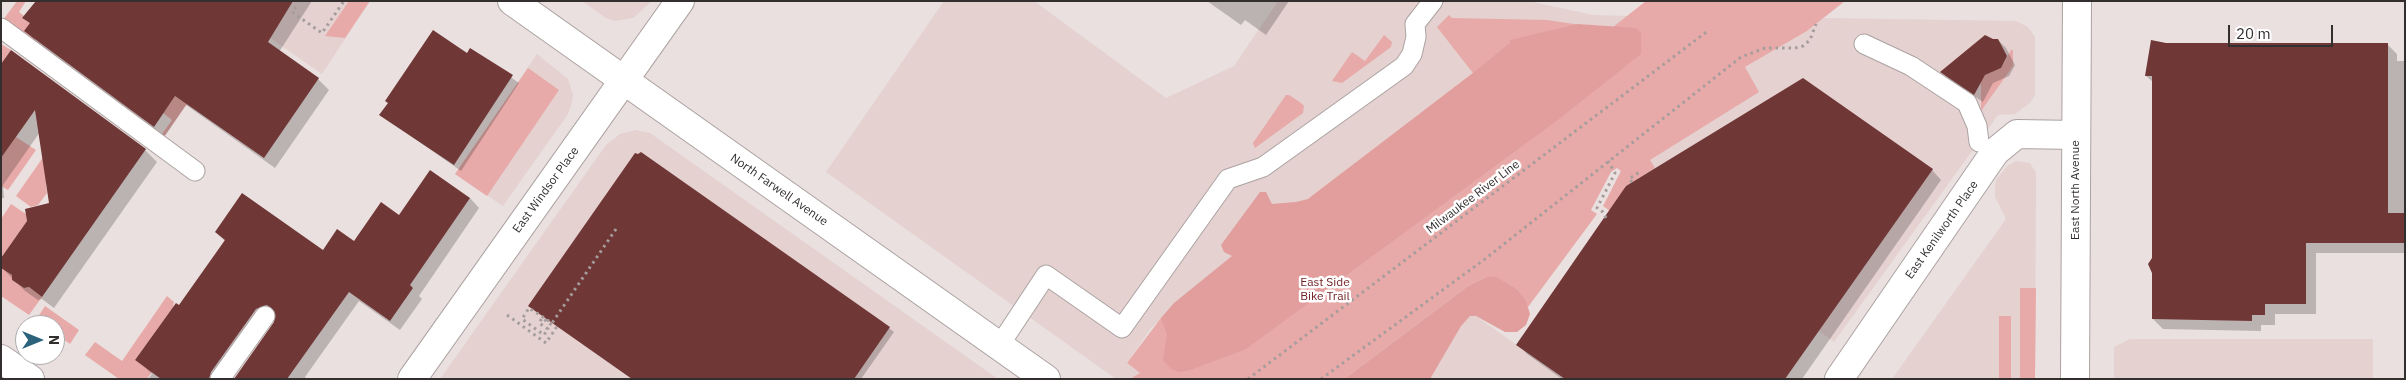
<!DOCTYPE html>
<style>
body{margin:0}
#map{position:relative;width:2406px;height:380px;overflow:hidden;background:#eae0df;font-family:"IBM Plex Sans",sans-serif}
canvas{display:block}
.frame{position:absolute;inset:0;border:2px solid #332f2f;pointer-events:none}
.north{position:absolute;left:15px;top:315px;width:50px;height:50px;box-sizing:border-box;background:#fff;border:1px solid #adacac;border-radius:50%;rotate:90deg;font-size:14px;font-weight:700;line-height:20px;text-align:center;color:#332f2f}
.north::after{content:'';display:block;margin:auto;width:18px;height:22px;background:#2b637d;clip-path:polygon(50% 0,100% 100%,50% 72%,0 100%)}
.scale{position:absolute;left:2228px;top:25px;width:105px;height:22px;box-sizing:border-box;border:2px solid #332f2f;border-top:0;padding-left:6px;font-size:15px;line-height:18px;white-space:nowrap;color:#332f2f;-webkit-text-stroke:4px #fff;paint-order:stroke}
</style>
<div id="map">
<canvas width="2406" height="380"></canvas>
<div class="frame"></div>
<div class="north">N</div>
<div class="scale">20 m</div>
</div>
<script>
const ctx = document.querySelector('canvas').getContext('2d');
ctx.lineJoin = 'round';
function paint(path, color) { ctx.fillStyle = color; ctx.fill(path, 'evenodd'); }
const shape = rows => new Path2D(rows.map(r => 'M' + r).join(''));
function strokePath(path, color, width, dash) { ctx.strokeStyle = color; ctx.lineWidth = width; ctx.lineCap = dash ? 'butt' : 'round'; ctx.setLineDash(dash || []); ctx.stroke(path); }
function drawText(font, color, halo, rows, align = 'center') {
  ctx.font = font + ' "IBM Plex Sans",sans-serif'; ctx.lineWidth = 5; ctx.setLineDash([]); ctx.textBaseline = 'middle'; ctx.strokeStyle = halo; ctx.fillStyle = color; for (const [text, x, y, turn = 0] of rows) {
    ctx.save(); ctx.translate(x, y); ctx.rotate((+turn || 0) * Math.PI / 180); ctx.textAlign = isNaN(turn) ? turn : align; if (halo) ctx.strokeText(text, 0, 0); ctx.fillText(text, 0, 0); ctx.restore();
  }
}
paint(shape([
 [217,1,370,1,322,74],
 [582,1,652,1,633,18,615,21,606,18],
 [944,1,1034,1,1166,98,1234,66,1278,1,1528,1,1593,15,1628,16,1613,27,1578,24,1473,73,1308,199,1189,294,1151,328,1127,363,1140,373,1130,379,1116,379,826,172],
 [1824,18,2016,21,2028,27,2035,37,2035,95,2030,103,2015,114,1998,115,1834,342,1615,182,1621,171,1617,167,1745,67,1807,31],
 [537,54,568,79,573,95,571,106,568,114,503,206,455,174],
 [636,130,650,133,998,379,440,379,606,145,620,134],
 [2016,161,2030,163,2036,173,2035,379,1892,379,2006,219,1995,197,1995,185,1996,180,2007,166],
 [1473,314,1565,379,1344,379],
 [2130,339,2373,339,2373,379,2114,379,2114,347]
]), '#e4d1d0');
paint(shape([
 [17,1,26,1,19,12,24,16,22,18,41,31,34,40,162,134,172,120,163,113,175,96,187,104,163,138,3,20],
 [349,1,370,1,345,38,325,36],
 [1646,1,1845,1,1807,31,1745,67,1759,92,1650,160,1655,168,1624,187,1626,188,1610,211,1603,206,1621,171,1617,168,1611,172,1591,210,1597,214,1528,307,1517,289,1486,277,1468,286,1344,379,1130,379,1140,373,1127,363,1161,318,1308,199,1473,73,1437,27,1449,15,1452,18,1547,20,1588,26,1613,27],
 [1384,35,1392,42,1391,47,1342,83,1332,81,1352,52,1365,61],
 [1,44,11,50,1,64],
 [2011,50,2013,50,2013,66,1981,111,1981,82,1985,75,2001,68],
 [528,68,559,90,487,196,455,174],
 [1286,95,1289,95,1301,103,1304,106,1303,113,1255,148,1253,143],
 [16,137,36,150,8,190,1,186,1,158],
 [44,156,54,175,46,185,47,193,38,205,31,207,16,196],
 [11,204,26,214,27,221,1,258,1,219],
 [1,268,12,275,12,280,24,288,29,287,42,297,29,315,1,296],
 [2020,288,2036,288,2035,379,2020,379],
 [167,296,174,302,173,307,135,360,152,372,147,379,119,379,85,355,95,342,122,361],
 [45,306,79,330,70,344,55,333,55,325,43,325,36,320],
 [1999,316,2011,316,2011,379,1999,379]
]), '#e7aaa8');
paint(shape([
 [1578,24,1636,28,1641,33,1641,54,1559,119,1246,349,1190,370,1179,372,1171,369,1163,360,1167,335,1161,318,1174,303,1232,256,1224,252,1221,245,1260,192,1266,192,1272,204,1296,202,1308,199,1473,73,1510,43,1510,40],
 [1486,277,1496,277,1517,289,1526,301,1530,314,1526,325,1517,332,1505,332,1476,316,1470,316,1461,326,1430,379,1344,379,1468,286]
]), '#e19e9c');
paint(shape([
 [36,1,312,1,279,52,318,79,329,90,275,168,186,105,165,136,36,42,26,31,30,24,24,18],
 [1207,1,1289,1,1266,35,1245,20,1241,25],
 [1998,40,2006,48,2015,65,2009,76,1993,83,1983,102,1950,80,1942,72],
 [2166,44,2387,44,2397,54,2397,61,2405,61,2405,253,2316,253,2316,314,2275,314,2275,325,2261,325,2261,331,2163,329,2153,319,2153,82,2146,76],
 [471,49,519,83,461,171,381,115,467,55],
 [1,66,145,150,157,162,54,308,42,299,38,300,25,291,1,267,50,204,40,132,3,185,4,198,1,198],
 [1932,170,1941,180,1802,379,1562,379,1527,354,1518,344],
 [470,198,479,208,419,296,422,299,400,330,359,301,305,377,307,379,236,379,275,323,276,314,266,319,223,379,148,379,152,374,137,360,179,307,225,241,216,232,323,252,354,243,399,217],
 [889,328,894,332,861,379,632,379]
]), '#0003');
paint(shape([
 [36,1,293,1,268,42,319,78,264,158,175,96,154,127,24,31,30,23,22,18],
 [433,30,467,53,470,48,513,75,454,165,379,115,388,103,385,101],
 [1985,35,1993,39,1998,39,2007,56,2001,68,1985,75,1974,95,1940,72],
 [2151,40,2166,43,2388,43,2388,213,2405,213,2405,243,2306,243,2306,304,2265,304,2265,315,2252,315,2252,321,2152,319,2152,273,2148,264,2152,258,2152,76,2145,76],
 [11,50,146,149,42,297,29,287,24,288,12,280,12,275,1,268,1,258,27,221,25,209,49,203,35,110,1,158,1,64],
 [1803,78,1933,169,1785,379,1565,379,1516,345,1626,186],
 [641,152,890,327,854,379,632,379,528,306,635,153,638,154],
 [430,170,470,198,410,285,413,288,390,321,349,292,287,379,234,379,274,322,275,312,267,305,256,309,211,372,209,379,161,379,135,360,176,303,179,305,225,240,215,232,242,193,323,250,337,229,354,241,381,202,399,215]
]), '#703737');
const lane = shape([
 [1,28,195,171],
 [1864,44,1911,66,1967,103,1977,126,1979,142],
 [999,346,1046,275,1122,328,1228,179,1263,167,1404,66,1412,54,1416,37,1415,24,1433,1],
 [220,379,265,316]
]);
const street = shape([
 [412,379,680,1],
 [1839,379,1995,152,2017,134,2076,135]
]);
const secondary = shape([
 [512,1,1046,379],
 [1,359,30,379],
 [2075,379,2077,1]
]);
strokePath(lane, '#aca2a2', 21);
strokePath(street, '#aca2a2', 30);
strokePath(secondary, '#aca2a2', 30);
strokePath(shape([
 [296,7,292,12,322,33,344,1],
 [1632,182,1629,179,1641,171],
 [1606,218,1603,212,1597,208,1615,173,1608,161],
 [507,315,546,343,556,328,542,318,539,323,548,329,544,335,522,319,529,308,552,323,616,229],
 [1248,379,1709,30],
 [1321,379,1485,259,1741,57,1765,48,1795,48,1803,46,1810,40,1816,24]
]), '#a59d9c', 3, [2.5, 4]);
strokePath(lane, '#fff', 19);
strokePath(street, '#fff', 28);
strokePath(secondary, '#fff', 28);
drawText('12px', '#332f2f', '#fff', [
 ["East Windsor Place",546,190,-54],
 ["North Farwell Avenue",779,190,35],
 ["East North Avenue",2076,190,-90],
 ["Milwaukee River Line",1473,197,-37],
 ["East Kenilworth Place",1942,230,-55]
]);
drawText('12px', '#722327', '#fff', [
 ["East Side",1325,283],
 ["Bike Trail",1325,297]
]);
</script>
